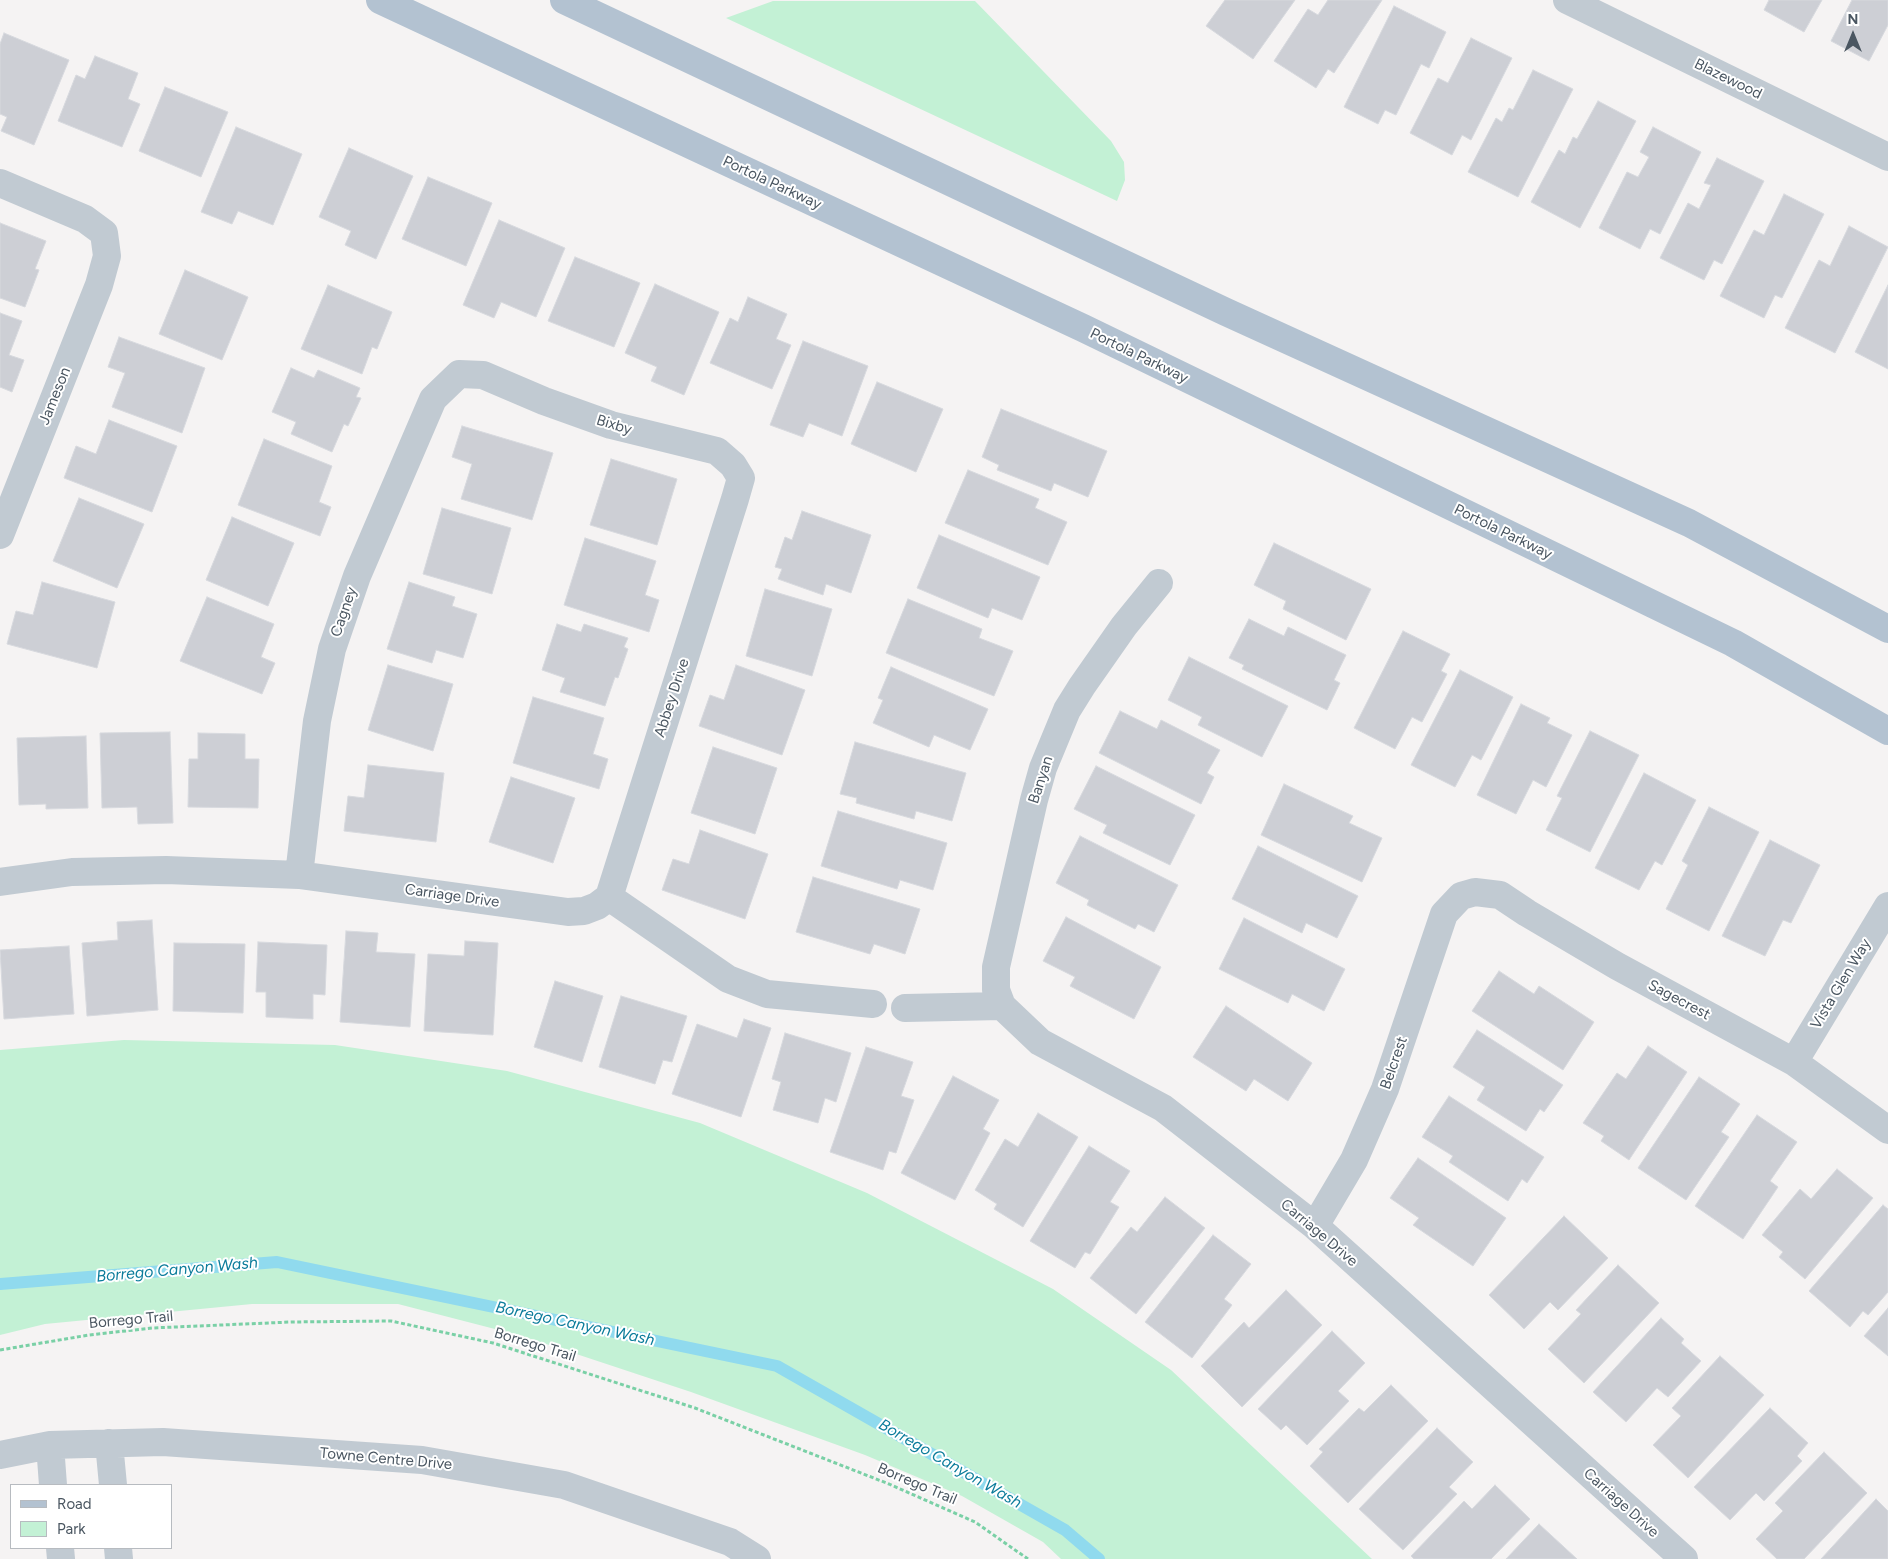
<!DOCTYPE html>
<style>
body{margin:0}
#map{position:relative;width:1888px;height:1559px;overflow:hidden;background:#f5f3f3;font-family:Figtree,sans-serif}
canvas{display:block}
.legend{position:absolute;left:10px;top:1484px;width:162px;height:65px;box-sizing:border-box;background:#fff;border:1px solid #b7bbc0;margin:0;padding:6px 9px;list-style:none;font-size:15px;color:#4a5661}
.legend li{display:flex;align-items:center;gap:10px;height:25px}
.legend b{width:25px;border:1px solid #b7bbc0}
.north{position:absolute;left:1828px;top:10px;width:50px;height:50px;-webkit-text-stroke:4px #fff;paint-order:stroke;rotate:0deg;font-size:14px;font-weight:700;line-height:20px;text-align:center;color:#4a5661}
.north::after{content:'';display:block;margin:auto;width:18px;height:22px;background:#4a5661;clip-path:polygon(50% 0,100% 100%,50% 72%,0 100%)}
</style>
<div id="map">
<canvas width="1888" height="1559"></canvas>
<ul class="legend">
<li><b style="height:6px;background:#b3c2d1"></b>Road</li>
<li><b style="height:14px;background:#c3f1d5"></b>Park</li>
</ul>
<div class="north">N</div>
</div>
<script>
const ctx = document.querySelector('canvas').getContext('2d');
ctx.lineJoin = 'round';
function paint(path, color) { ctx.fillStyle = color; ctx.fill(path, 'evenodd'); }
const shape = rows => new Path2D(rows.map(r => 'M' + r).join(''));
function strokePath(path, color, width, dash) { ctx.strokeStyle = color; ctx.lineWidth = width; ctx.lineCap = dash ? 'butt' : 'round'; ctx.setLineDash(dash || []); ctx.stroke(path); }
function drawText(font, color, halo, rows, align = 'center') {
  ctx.font = font + ' Figtree,sans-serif'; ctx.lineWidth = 4; ctx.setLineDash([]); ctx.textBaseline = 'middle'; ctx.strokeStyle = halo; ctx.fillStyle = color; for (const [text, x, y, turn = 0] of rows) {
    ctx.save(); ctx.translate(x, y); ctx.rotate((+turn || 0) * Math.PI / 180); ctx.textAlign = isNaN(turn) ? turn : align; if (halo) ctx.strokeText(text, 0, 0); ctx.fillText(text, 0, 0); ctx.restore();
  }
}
paint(shape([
 [773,1,975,1,1111,141,1124,162,1125,180,1117,201,726,18],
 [124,1040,335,1045,507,1071,700,1123,867,1193,1053,1289,1171,1370,1372,1559,1061,1559,1043,1542,962,1496,865,1455,691,1392,522,1336,398,1304,252,1304,45,1324,0,1335,0,1050]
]), '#c3f1d5');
strokePath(shape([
 [0,1284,277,1262,777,1366,1065,1530,1099,1559]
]), '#90daee', 12);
const building = shape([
 [1225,0,1295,0,1253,59,1206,26,1225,0],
 [1328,0,1382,0,1334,73,1328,69,1316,88,1274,61,1308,9,1318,15,1328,0],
 [1769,0,1822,0,1804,32,1764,10,1769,0],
 [1852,0,1888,0,1888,25,1869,61,1831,41,1852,0],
 [1394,6,1446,32,1429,68,1421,64,1396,115,1385,110,1378,124,1344,107,1394,6],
 [4,33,69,60,34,145,1,131,7,117,0,114,0,44,4,33],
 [1471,38,1512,58,1471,140,1462,135,1452,155,1410,133,1438,78,1448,83,1471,38],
 [95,56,138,73,128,99,140,104,122,147,58,121,76,75,85,79,95,56],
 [1533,70,1573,89,1518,197,1468,172,1496,118,1502,122,1509,108,1513,110,1533,70],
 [165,87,228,112,201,177,139,151,165,87],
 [1598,101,1636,121,1580,228,1531,202,1559,150,1565,154,1573,137,1577,139,1598,101],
 [236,127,302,154,273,225,238,211,232,224,201,212,236,127],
 [1653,127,1701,152,1660,234,1650,229,1640,249,1599,228,1627,172,1638,177,1649,157,1640,152,1653,127],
 [349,148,413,176,376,259,345,245,351,231,319,217,349,148],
 [1717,158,1764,181,1722,264,1714,260,1704,280,1660,258,1688,203,1699,209,1711,185,1704,183,1717,158],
 [428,177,492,203,466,266,402,239,428,177],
 [1784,194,1824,214,1782,298,1775,295,1764,318,1720,296,1754,230,1764,235,1784,194],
 [499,220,565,248,536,317,501,302,494,318,463,305,499,220],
 [0,223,46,241,35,269,39,270,25,307,0,298,0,223],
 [1849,226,1888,247,1835,353,1785,328,1819,260,1830,266,1849,226],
 [575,257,640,283,614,347,548,321,575,257],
 [185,270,248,297,222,360,159,334,185,270],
 [655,284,719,312,684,395,651,381,657,367,625,353,655,284],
 [328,285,392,312,377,349,372,347,362,374,301,349,328,285],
 [1888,285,1888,369,1855,352,1888,285],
 [748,297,787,314,776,339,791,345,772,389,710,363,730,318,738,322,748,297],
 [0,313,22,321,9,355,24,360,12,392,0,387,0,313],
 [119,337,205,368,182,433,112,407,125,373,108,367,119,337],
 [803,341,868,366,842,436,809,423,803,437,770,425,803,341],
 [291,368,314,378,318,370,360,388,356,397,361,398,348,426,344,424,332,452,291,434,296,422,272,412,291,368],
 [877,382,943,409,916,472,851,444,877,382],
 [1001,409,1107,451,1088,497,1054,483,1051,491,997,470,999,465,982,457,1001,409],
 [109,420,177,446,152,512,64,478,76,446,96,454,109,420],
 [462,426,553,453,532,520,461,499,472,464,452,457,462,426],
 [264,439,332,466,319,502,331,507,320,536,238,505,264,439],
 [611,459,677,479,657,545,590,525,611,459],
 [968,470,1039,499,1035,508,1067,522,1048,565,945,523,968,470],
 [79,498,144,524,117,588,53,561,79,498],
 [442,508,511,528,492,594,423,574,442,508],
 [802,511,871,535,851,593,826,584,823,595,778,579,782,569,775,567,785,537,792,540,802,511],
 [232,517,294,543,268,606,206,580,232,517],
 [939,535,1040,577,1022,620,992,608,988,618,917,588,939,535],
 [585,538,656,561,645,595,659,600,649,632,564,605,585,538],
 [1274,543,1371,589,1346,640,1283,609,1286,601,1254,585,1274,543],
 [42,582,115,602,97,668,7,644,16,611,33,615,42,582],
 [409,582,455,597,452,606,477,614,463,658,436,650,432,663,387,649,409,582],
 [765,589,832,609,812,676,746,656,765,589],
 [207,597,274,624,261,657,275,663,262,694,180,661,207,597],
 [908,599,982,629,979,638,1013,651,994,696,886,653,908,599],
 [1249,619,1284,636,1288,627,1346,655,1334,680,1340,683,1327,710,1242,669,1244,665,1229,658,1249,619],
 [557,624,581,632,584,624,628,638,624,647,628,649,618,678,615,677,605,706,560,692,565,678,542,670,557,624],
 [1403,631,1450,654,1441,671,1447,674,1422,722,1412,717,1395,749,1354,728,1403,631],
 [1189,657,1288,706,1262,757,1198,725,1202,717,1168,700,1189,657],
 [388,665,453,684,433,751,368,730,388,665],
 [736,665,805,690,782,755,699,726,710,695,724,700,736,665],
 [891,667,988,709,970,750,934,735,929,747,873,723,883,700,878,698,891,667],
 [1460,670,1513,697,1481,760,1472,755,1455,787,1411,765,1460,670],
 [533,697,604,718,593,754,608,759,599,789,513,763,533,697],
 [1521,704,1550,718,1547,723,1572,735,1546,787,1533,780,1516,814,1477,795,1521,704],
 [1120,711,1157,729,1161,720,1220,750,1207,773,1214,777,1201,804,1099,753,1120,711],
 [1590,731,1639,755,1590,852,1546,830,1562,798,1557,796,1590,731],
 [170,732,173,823,138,824,137,807,102,808,100,733,170,732],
 [198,733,245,734,245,759,259,759,258,808,188,807,189,759,198,759,198,733],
 [86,736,88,808,46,809,46,804,19,805,17,738,86,736],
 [855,742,966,773,952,821,916,811,914,819,856,803,857,798,840,794,855,742],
 [713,747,777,768,755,834,691,813,713,747],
 [368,765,444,773,436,842,344,831,348,796,364,798,368,765],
 [1096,766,1195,815,1170,865,1103,833,1107,825,1074,809,1096,766],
 [1644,773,1696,800,1662,865,1655,861,1639,890,1595,868,1644,773],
 [511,777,575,798,553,863,489,842,511,777],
 [1284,784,1353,816,1349,823,1382,838,1362,882,1261,835,1284,784],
 [1709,807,1759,832,1709,931,1666,909,1688,865,1682,861,1709,807],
 [838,811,947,843,933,890,900,880,897,889,821,866,838,811],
 [700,830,768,854,745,919,662,890,673,859,689,864,700,830],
 [1080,836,1178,885,1154,932,1138,924,1135,929,1087,905,1089,900,1056,883,1080,836],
 [1770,840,1820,865,1791,923,1783,920,1765,956,1722,936,1770,840],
 [1258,846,1358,896,1337,938,1306,923,1302,933,1232,899,1258,846],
 [813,877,920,909,905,954,874,944,870,954,796,932,813,877],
 [1066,917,1161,967,1134,1019,1070,986,1075,977,1043,961,1066,917],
 [1244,918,1345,969,1324,1011,1292,994,1288,1003,1219,969,1244,918],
 [152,920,158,1010,87,1016,82,943,118,940,117,922,152,920],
 [346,931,378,933,376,952,415,954,410,1027,340,1022,346,931],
 [465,941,498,943,493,1035,424,1031,428,954,464,956,465,941],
 [258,942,327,945,325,995,313,994,313,1019,266,1017,266,992,256,992,258,942],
 [174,943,245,944,243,1013,173,1011,174,943],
 [69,946,74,1014,4,1019,0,950,69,946],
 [1499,971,1534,994,1539,986,1594,1022,1563,1070,1472,1011,1499,971],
 [555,981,603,996,582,1062,534,1047,555,981],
 [621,996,687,1016,672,1062,663,1060,655,1084,599,1067,621,996],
 [1226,1006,1312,1063,1288,1101,1254,1079,1246,1091,1193,1057,1226,1006],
 [744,1019,771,1028,741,1117,672,1094,697,1024,737,1038,744,1019],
 [1477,1030,1563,1085,1544,1112,1540,1109,1526,1131,1477,1100,1485,1087,1453,1067,1477,1030],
 [785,1033,851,1053,836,1102,825,1098,818,1123,773,1110,781,1082,772,1079,785,1033],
 [1648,1046,1687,1072,1629,1160,1601,1141,1604,1136,1583,1123,1617,1073,1626,1079,1648,1046],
 [866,1047,913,1062,901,1096,914,1100,896,1153,889,1151,883,1170,830,1152,866,1047],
 [953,1076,999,1100,983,1129,990,1133,955,1200,901,1173,953,1076],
 [1699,1077,1740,1104,1721,1132,1729,1137,1686,1200,1638,1168,1699,1077],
 [1449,1096,1544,1157,1527,1183,1522,1179,1508,1201,1449,1162,1453,1156,1422,1137,1449,1096],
 [1038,1113,1078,1137,1023,1227,994,1209,997,1204,975,1190,1005,1139,1018,1147,1038,1113],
 [1757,1115,1797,1142,1770,1181,1778,1187,1743,1239,1695,1206,1757,1115],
 [1089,1146,1130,1171,1110,1202,1119,1207,1090,1254,1085,1252,1075,1268,1030,1241,1089,1146],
 [1418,1158,1506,1218,1473,1266,1413,1225,1419,1218,1390,1198,1418,1158],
 [1837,1169,1873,1198,1805,1279,1779,1257,1783,1252,1762,1235,1800,1189,1811,1199,1837,1169],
 [1165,1197,1205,1228,1136,1314,1090,1278,1131,1227,1137,1232,1165,1197],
 [1883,1205,1888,1209,1888,1292,1868,1315,1863,1311,1850,1327,1809,1291,1883,1205],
 [1564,1216,1608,1258,1558,1310,1550,1302,1524,1329,1489,1295,1564,1216],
 [1213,1235,1251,1264,1224,1299,1232,1305,1192,1358,1145,1322,1213,1235],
 [1618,1265,1659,1303,1584,1383,1548,1349,1581,1314,1576,1310,1618,1265],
 [1286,1290,1322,1325,1242,1407,1201,1366,1244,1322,1249,1328,1286,1290],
 [1888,1308,1888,1356,1864,1336,1888,1308],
 [1661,1318,1684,1339,1681,1343,1701,1361,1668,1397,1657,1388,1626,1422,1593,1392,1661,1318],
 [1332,1331,1365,1363,1338,1391,1349,1401,1307,1445,1286,1425,1281,1430,1258,1409,1332,1331],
 [1720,1356,1764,1395,1688,1478,1653,1445,1681,1416,1672,1408,1720,1356],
 [1391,1385,1428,1421,1348,1503,1310,1466,1323,1452,1319,1449,1359,1408,1364,1412,1391,1385],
 [1770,1408,1808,1443,1797,1456,1802,1461,1764,1501,1756,1493,1730,1520,1694,1487,1770,1408],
 [1437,1428,1473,1462,1449,1487,1457,1494,1403,1550,1359,1509,1437,1428],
 [1824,1452,1867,1493,1804,1559,1777,1559,1756,1539,1783,1511,1775,1503,1824,1452],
 [1495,1485,1530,1519,1491,1559,1414,1559,1411,1556,1464,1501,1472,1509,1495,1485],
 [1876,1499,1888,1511,1888,1559,1821,1559,1876,1499],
 [1539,1524,1577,1559,1506,1559,1539,1524]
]);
paint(building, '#cdcfd5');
strokePath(building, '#d7d9de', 1);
strokePath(shape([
 [0,1350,89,1335,152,1328,291,1322,391,1321,493,1343,695,1408,889,1484,975,1522,1028,1559]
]), '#7ad0a6', 3, [4, 2.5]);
strokePath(shape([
 [1567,0,1888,157],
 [0,183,85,219,104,233,107,256,99,285,0,535],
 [299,875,317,721,332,649,357,576,433,399,459,374,483,375,544,401,611,425,717,451,733,465,741,478,735,499,609,897],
 [0,882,72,872,166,870,299,875,568,912,584,911,597,906,609,897,728,979,767,994,873,1004],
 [1002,1006,996,990,996,967,1034,800,1043,768,1067,710,1082,686,1124,626,1159,583],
 [905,1008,1002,1006,1040,1042,1163,1108,1315,1226,1684,1559],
 [1794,1062,1888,906],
 [1315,1226,1354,1160,1385,1089,1444,914,1461,896,1475,892,1500,895,1527,913,1617,966,1794,1062,1888,1130],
 [109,1443,113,1485],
 [50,1445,53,1485],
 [0,1455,50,1445,163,1442,422,1460,564,1485,730,1542,757,1559],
 [60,1548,61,1559],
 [118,1548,119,1559]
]), '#c1cad2', 28);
strokePath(shape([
 [380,0,1083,328,1733,643,1888,731],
 [564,0,1226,312,1689,523,1888,629]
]), '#b3c2d1', 28);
drawText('15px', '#4a5661', '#fff', [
 ["Blazewood",1728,79,26],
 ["Portola Parkway",772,183,25],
 ["Portola Parkway",1139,356,26],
 ["Jameson",55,396,-68],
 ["Bixby",614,425,17],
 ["Portola Parkway",1503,532,26],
 ["Cagney",344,612,-71],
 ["Abbey Drive",672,698,-72],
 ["Banyan",1041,780,-72],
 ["Carriage Drive",452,896,8],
 ["Vista Glen Way",1841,984,-59],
 ["Sagecrest",1679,1000,28],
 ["Belcrest",1394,1063,-71],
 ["Carriage Drive",1319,1233,40],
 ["Borrego Trail",131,1320,-5],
 ["Borrego Trail",535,1345,17],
 ["Towne Centre Drive",386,1459,5],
 ["Borrego Trail",917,1484,23],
 ["Carriage Drive",1621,1503,42]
]);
drawText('italic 16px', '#0c7c9b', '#fff', [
 ["Borrego Canyon Wash",177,1270,-5],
 ["Borrego Canyon Wash",575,1324,12],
 ["Borrego Canyon Wash",950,1464,30]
]);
</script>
